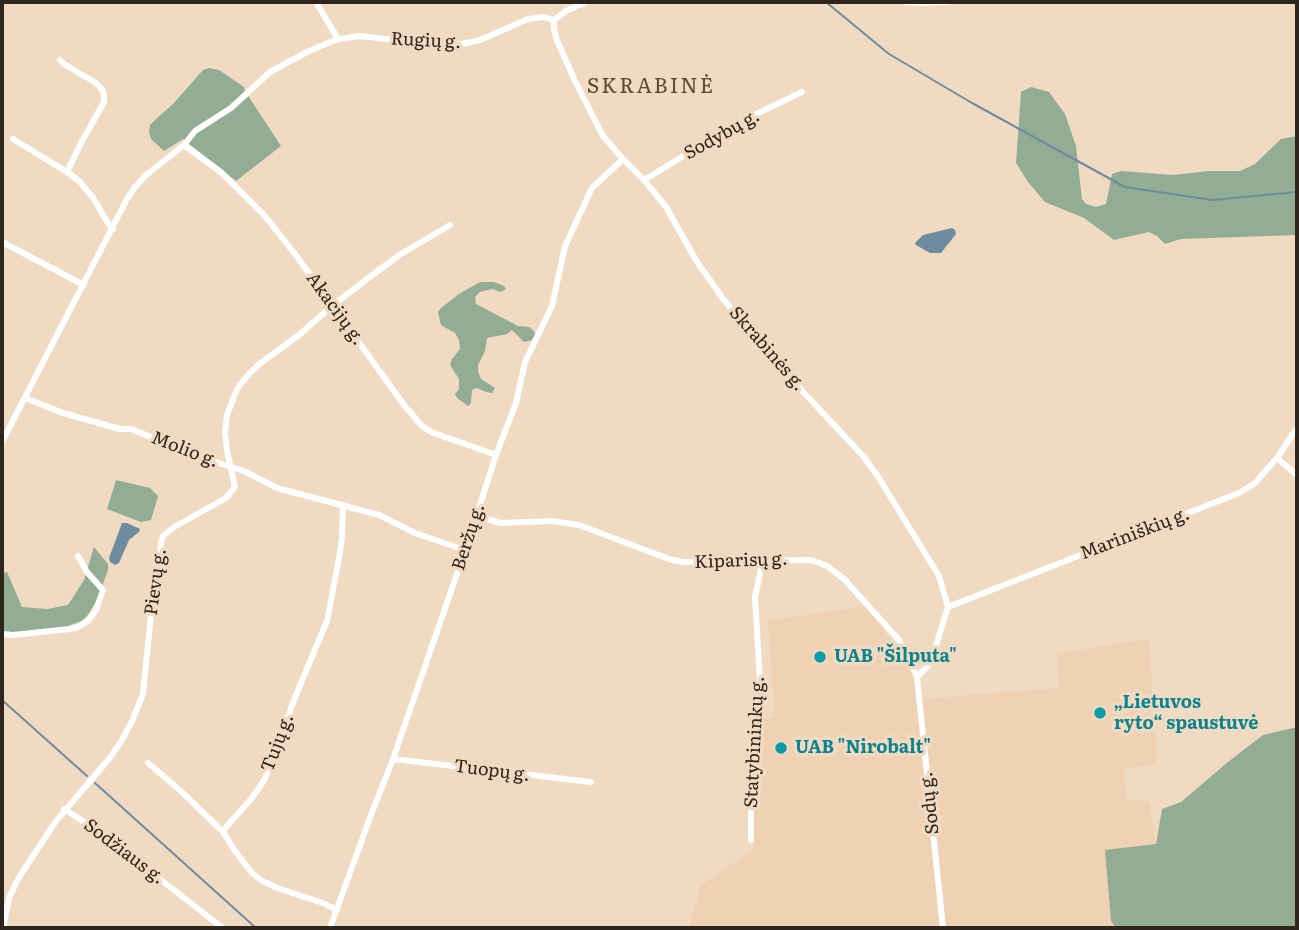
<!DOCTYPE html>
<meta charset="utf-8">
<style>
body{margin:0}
#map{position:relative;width:1299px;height:930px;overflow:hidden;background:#f1dac2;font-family:Literata,serif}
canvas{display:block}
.frame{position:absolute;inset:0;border:4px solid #2e251c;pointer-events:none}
</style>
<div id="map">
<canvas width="1299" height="930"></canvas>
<div class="frame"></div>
</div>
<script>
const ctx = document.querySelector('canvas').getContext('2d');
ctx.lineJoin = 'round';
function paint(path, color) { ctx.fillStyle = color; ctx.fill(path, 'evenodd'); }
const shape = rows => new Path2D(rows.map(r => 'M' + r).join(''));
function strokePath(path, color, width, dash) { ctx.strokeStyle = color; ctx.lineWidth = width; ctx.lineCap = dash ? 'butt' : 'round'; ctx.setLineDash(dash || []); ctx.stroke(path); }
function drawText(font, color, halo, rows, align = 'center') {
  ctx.font = font + ' Literata,serif'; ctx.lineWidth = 7; ctx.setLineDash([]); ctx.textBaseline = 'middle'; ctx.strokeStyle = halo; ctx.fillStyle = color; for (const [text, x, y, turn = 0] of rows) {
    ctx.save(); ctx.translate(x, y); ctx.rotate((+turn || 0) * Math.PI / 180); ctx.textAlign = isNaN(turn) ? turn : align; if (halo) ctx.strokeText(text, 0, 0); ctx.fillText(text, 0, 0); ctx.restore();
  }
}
paint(shape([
 [865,606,913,670,940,928,689,928,701,885,754,849,752,787,756,740,760,719,775,717,768,621],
 [1149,639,1157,764,1123,769,1127,799,1149,802,1156,844,1111,921,1116,928,946,928,921,699,1059,688,1057,653]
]), '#eed2b3');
paint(shape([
 [209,68,219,70,244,87,245,91,281,146,236,181,183,139,164,151,151,139,149,132,150,125,156,119,173,104,203,70],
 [1031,87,1049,92,1065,114,1076,146,1082,199,1086,204,1096,207,1106,204,1112,174,1121,171,1173,175,1208,171,1240,171,1255,164,1281,139,1297,136,1297,235,1181,239,1165,244,1157,236,1149,232,1114,240,1084,218,1045,202,1028,182,1016,163,1021,92],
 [480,282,494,282,504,286,506,289,501,292,492,289,480,292,475,297,476,304,518,326,529,327,534,331,535,335,532,340,524,342,512,330,507,334,487,338,485,351,478,365,478,371,481,379,495,388,492,393,486,392,477,388,472,390,471,403,468,406,457,398,455,394,459,389,459,379,450,365,452,359,460,349,459,340,455,333,441,325,438,312,441,308,459,294],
 [116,480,150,488,158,496,151,520,141,522,107,509],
 [94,547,108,564,108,570,97,600,87,616,81,621,65,627,11,633,2,632,2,573,7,572,22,607,47,609,68,605,84,580],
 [1297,727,1297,928,1116,928,1111,921,1105,850,1156,844,1162,809,1181,802,1228,762,1263,735]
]), '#93ac94');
paint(shape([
 [952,228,955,230,956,234,941,253,930,253,916,245,915,243,923,235],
 [122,523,127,523,140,529,139,532,129,540,119,563,115,565,110,562,109,558]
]), '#6e8c9f');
strokePath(shape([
 [826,2,889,54,972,103,1125,187,1212,200,1297,192],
 [2,700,87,776],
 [95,783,256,928]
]), '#6e8c9f', 2);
strokePath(shape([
 [316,2,338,39],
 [906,2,921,3,948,2],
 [554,20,554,28,556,38,575,81,603,136,623,159,644,180,666,207,697,262,724,300,793,381,863,456,877,475,939,576,948,607,930,664,917,677],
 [554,20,566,11,586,2],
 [60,60,64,64,96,83,103,91,104,96,104,102,81,143,67,172],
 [13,139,67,172,79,181,94,199,107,222,113,229],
 [184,145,222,173,265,216,298,258,404,405,422,426,431,432,496,455],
 [644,180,740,122,802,92],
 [2,242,84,285],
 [25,398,63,413,120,429,131,429,206,459,244,471,277,488,379,515,415,533,465,550],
 [2,442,127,199,135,187,145,176,184,145,195,131,231,108,270,72,309,51,338,39,360,36,435,45,453,46,480,40,528,19,543,17,554,20],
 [1277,458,1297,475],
 [476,516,501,523,552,521,579,525,669,559,683,562,811,560,827,566,844,579,899,640,909,659,917,677,943,928],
 [948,607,1239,493,1254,484,1277,458,1297,428],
 [2,634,13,635,70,629,78,627,88,621,96,610,103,590,87,572,78,556],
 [393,759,591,782],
 [148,763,183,793,223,832],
 [64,809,95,829,223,928],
 [751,840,751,788,753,740,761,700,755,597,763,560],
 [337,910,323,903,277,888,261,880,252,873,235,851,223,832,226,827,252,798,265,779,296,695,327,621,339,558,342,537,343,505],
 [3,928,9,898,18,879,56,821,109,759,122,740,132,721,143,694,152,605,158,570,161,543,163,536,174,527,226,498,235,487,227,451,225,432,227,415,237,389,247,376,258,365,299,335,333,305,379,270,401,254,450,225],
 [330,928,371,815,393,759,469,539,496,455,516,403,525,362,552,306,565,246,592,188,623,159]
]), '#fff', 6);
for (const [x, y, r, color] of [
 [820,657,7,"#0f9aa8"],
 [1100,713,7,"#0f9aa8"],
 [781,748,7,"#0f9aa8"]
]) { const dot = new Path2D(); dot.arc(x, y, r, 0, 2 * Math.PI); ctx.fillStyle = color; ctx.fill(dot); strokePath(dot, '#f1dac2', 2.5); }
drawText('18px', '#2e251c', '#f1dac2', [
 ["Rugių g.",426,41,3],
 ["Sodybų g.",722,135,-29],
 ["Akacijų g.",335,309,54],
 ["Skrabinės g.",767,349,49],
 ["Molio g.",185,450,21],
 ["Mariniškių g.",1135,534,-21],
 ["Beržų g.",469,537,-72],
 ["Kiparisų g.",741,561,-2],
 ["Pievų g.",156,582,-82],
 ["Statybininkų g.",755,742,-87],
 ["Tujų g.",278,743,-69],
 ["Tuopų g.",492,771,7],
 ["Sodų g.",930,803,-96],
 ["Sodžiaus g.",124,852,37]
]);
drawText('bold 18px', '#0d838f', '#f1dac2', [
 ["UAB \"Šilputa\"",834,657],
 ["„Lietuvos",1114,703],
 ["ryto“ spaustuvė",1114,724],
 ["UAB \"Nirobalt\"",795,748]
], 'left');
ctx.letterSpacing = '2px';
drawText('21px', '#5e4b36', '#f1dac2', [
 ["SKRABINĖ",651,87]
]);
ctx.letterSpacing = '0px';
</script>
